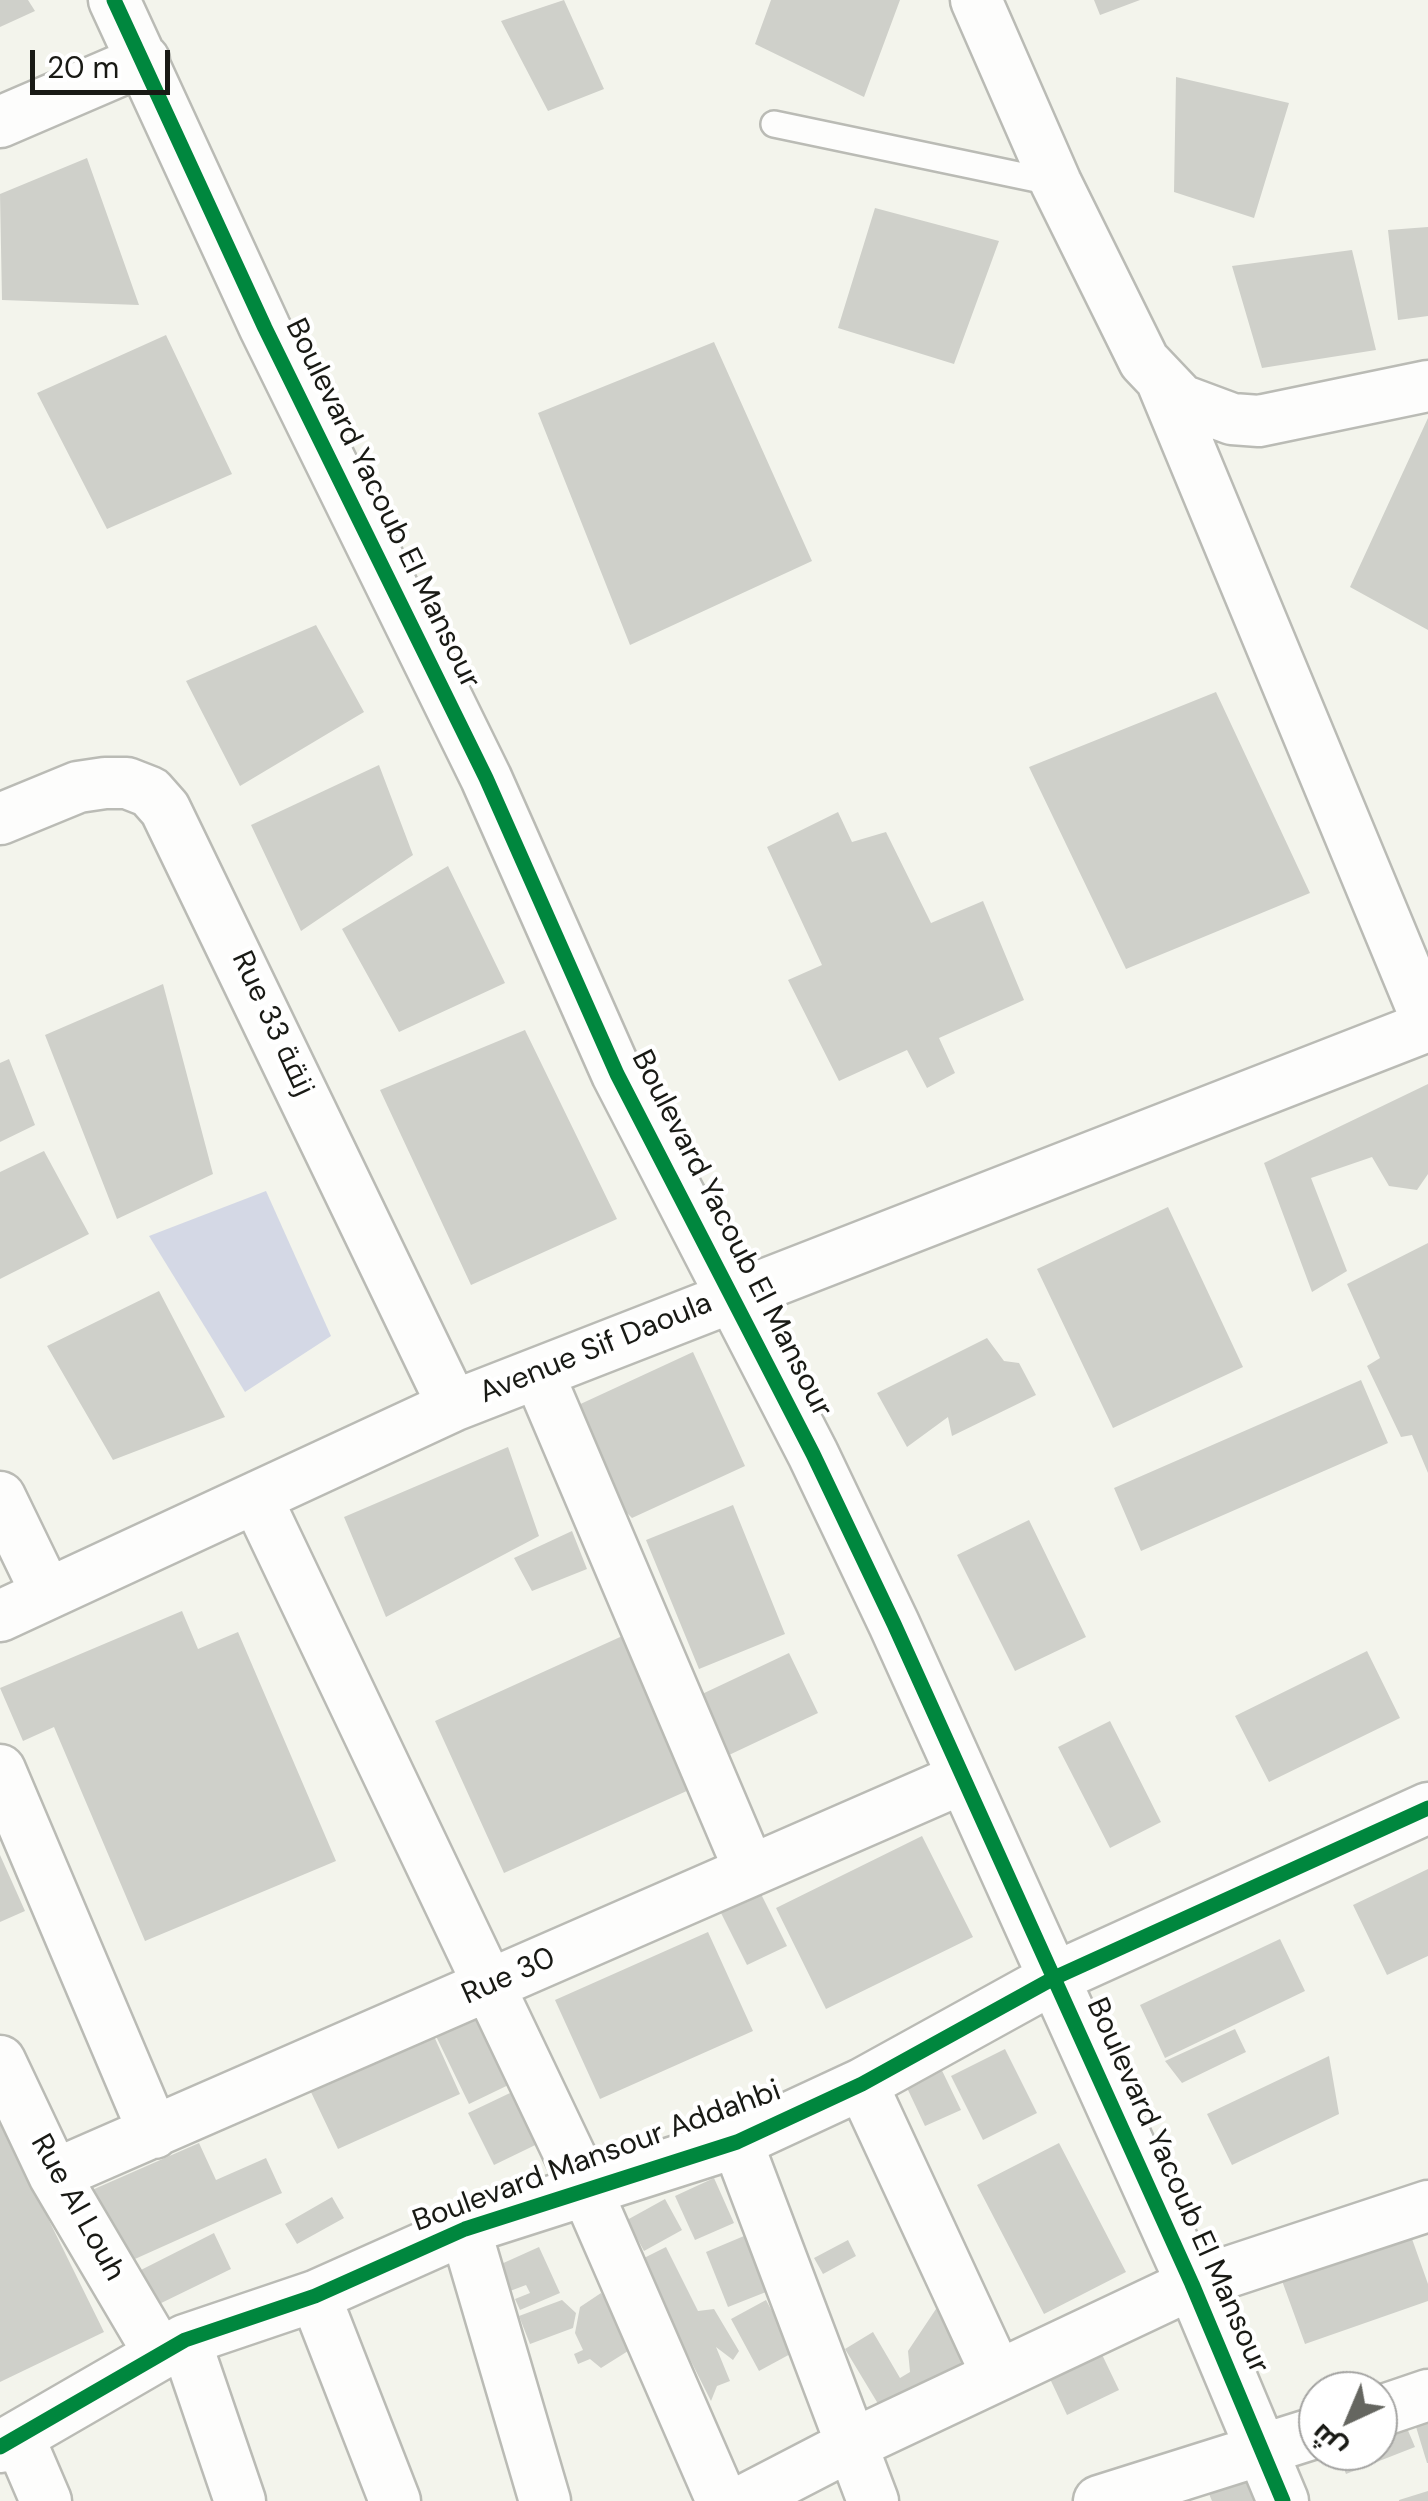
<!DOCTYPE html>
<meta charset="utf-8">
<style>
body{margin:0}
#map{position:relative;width:1428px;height:2501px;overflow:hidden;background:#f3f4ec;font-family:"DM Sans",Cairo,sans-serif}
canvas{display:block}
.north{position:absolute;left:1298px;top:2371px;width:100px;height:100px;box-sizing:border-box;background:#fff;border:2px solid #a3a3a1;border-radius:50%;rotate:224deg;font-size:28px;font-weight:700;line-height:40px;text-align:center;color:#191a15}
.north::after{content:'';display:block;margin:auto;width:35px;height:45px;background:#656660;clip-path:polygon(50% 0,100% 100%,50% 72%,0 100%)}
.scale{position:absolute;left:30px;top:50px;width:140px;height:45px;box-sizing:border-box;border:5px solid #191a15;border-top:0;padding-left:12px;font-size:30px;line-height:35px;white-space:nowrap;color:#191a15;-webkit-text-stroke:8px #fff;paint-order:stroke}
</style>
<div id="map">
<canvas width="1428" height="2501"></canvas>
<div class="north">ش</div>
<div class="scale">20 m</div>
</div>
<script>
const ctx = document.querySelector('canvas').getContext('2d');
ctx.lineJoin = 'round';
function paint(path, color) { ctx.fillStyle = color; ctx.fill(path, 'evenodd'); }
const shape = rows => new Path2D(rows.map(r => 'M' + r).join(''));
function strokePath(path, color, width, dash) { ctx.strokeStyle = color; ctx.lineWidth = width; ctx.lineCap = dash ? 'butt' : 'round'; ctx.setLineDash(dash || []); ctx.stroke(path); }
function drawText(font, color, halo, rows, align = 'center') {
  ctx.font = font + ' "DM Sans",Cairo,sans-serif'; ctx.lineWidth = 9; ctx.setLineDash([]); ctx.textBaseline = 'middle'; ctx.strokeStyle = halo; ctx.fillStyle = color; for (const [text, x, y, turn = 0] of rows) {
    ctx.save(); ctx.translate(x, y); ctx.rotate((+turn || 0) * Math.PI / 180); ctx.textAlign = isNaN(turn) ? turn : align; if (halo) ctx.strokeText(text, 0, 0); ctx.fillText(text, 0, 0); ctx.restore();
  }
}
paint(shape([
 [266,1191,331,1336,245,1392,149,1236]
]), '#d4d8e5');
paint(shape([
 [0,0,28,0,35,11,0,27],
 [564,0,604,89,548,111,501,21],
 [771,0,900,0,864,97,755,44],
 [1094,0,1140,0,1100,15],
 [1176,77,1289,103,1254,218,1174,192],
 [87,158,139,305,2,300,0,194],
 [875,208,999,241,954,364,838,328],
 [1428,227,1428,316,1398,320,1388,230],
 [1352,250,1376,350,1262,368,1232,266],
 [166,335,232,474,107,529,37,393],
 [714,342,812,561,630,645,538,413],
 [1428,418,1428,630,1350,587],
 [316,625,364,712,240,786,186,681],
 [1216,692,1310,893,1126,969,1029,767],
 [379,765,413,855,301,931,251,825],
 [838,812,852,842,886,832,931,923,983,901,1024,1000,939,1038,955,1073,927,1088,907,1050,839,1081,788,980,822,965,767,847],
 [448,866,505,983,399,1032,342,929],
 [163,984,213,1174,117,1219,45,1035],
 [525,1030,617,1219,471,1285,380,1090],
 [9,1059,35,1125,0,1142,0,1063],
 [1428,1084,1428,1174,1417,1190,1389,1186,1372,1157,1311,1178,1347,1271,1312,1292,1264,1163],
 [44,1151,89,1234,0,1279,0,1172],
 [1168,1207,1243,1367,1113,1428,1037,1269],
 [1428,1243,1428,1473,1412,1435,1401,1437,1367,1366,1380,1358,1347,1284],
 [159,1291,225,1417,113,1460,47,1346],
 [987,1338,1004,1361,1019,1363,1036,1395,952,1436,948,1417,907,1447,877,1393],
 [693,1352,745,1466,632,1518,621,1507,574,1407],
 [1361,1380,1388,1443,1141,1551,1114,1488],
 [508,1447,539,1536,386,1617,344,1517],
 [733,1505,785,1634,699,1669,646,1540],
 [1029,1520,1086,1637,1015,1671,957,1555],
 [572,1531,587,1569,532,1591,514,1558],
 [182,1611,198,1649,238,1632,336,1861,145,1941,54,1727,23,1741,0,1688],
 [640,1628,709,1781,504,1873,435,1721],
 [1367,1651,1400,1718,1269,1782,1235,1716],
 [789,1653,818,1713,729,1755,700,1695],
 [1110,1721,1161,1822,1110,1848,1058,1747],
 [922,1836,973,1937,826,2009,776,1908],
 [0,1855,25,1911,0,1922],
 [1428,1869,1428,1956,1387,1975,1353,1905],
 [755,1882,787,1946,747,1965,715,1901],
 [708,1932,753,2031,600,2099,555,2000],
 [1280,1939,1305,1991,1165,2058,1140,2005],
 [487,2003,523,2078,469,2104,432,2028],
 [1235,2029,1246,2052,1182,2083,1165,2061],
 [433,2034,460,2094,338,2149,310,2090],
 [1005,2049,1037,2113,983,2140,951,2076],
 [935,2056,961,2110,925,2126,900,2073],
 [1329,2056,1339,2114,1232,2165,1207,2114],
 [531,2083,556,2135,494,2165,468,2113],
 [0,2121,104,2332,0,2382],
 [199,2143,216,2180,266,2158,282,2193,126,2263,92,2190],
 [1059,2143,1126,2272,1044,2314,977,2185],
 [714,2178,734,2223,695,2240,675,2196],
 [332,2197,344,2218,297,2244,285,2224],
 [665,2199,682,2230,644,2251,627,2220],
 [1406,2222,1428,2284,1428,2301,1305,2344,1277,2267],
 [214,2233,231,2269,151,2308,133,2274],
 [744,2236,766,2292,728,2307,706,2252],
 [848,2240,856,2256,823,2274,814,2258],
 [539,2247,560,2293,520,2310,515,2299,530,2293,526,2285,510,2291,499,2265],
 [666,2247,698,2311,714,2309,739,2351,733,2360,716,2347,730,2381,717,2386,711,2401,640,2260],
 [601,2293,636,2346,601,2368,590,2359,578,2364,574,2354,583,2350,575,2333,580,2307],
 [562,2300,576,2313,573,2328,530,2344,519,2316],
 [766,2300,794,2352,759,2371,731,2319],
 [938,2306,973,2381,883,2412,845,2349,873,2332,900,2378,910,2372,908,2351],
 [1095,2340,1119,2390,1067,2415,1043,2364],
 [1428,2412,1428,2463,1427,2463,1413,2417],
 [1401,2414,1415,2447,1346,2474,1337,2451,1378,2451,1378,2423],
 [1258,2468,1271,2501,1212,2501,1207,2489],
 [1428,2491,1428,2501,1399,2501,1399,2500]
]), '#cfd0ca');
const service = shape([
 [774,124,1056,183]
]);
const minor = shape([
 [114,0,265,328,486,778,617,1074,813,1454,894,1624,1192,2284,1283,2501],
 [976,0,1056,183,1144,361,1181,400,1232,419,1259,421,1428,386],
 [0,122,144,60],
 [1163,384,1428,1023],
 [0,819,78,787,105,783,127,783,150,792,165,809,453,1406],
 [538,1373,750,1871],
 [0,1497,47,1594],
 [257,1499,585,2187,722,2501],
 [0,1616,453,1406,1428,1026],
 [0,1770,154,2133],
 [0,2061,54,2175,159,2353],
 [862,2084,997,2375],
 [737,2142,873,2501],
 [54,2175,963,1778],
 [465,2229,545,2501],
 [315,2296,395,2501],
 [185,2340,240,2501],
 [1378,2412,1428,2395],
 [19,2438,46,2501],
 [0,2447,185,2340,315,2296,465,2229,737,2142,862,2084,1054,1978,1428,1808],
 [743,2501,849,2446,1192,2284,1428,2206],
 [1099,2501,1318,2432]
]);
strokePath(service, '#babbb5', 30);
strokePath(minor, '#babbb5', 55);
strokePath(service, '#fdfdfc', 25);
strokePath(minor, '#fdfdfc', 50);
strokePath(shape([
 [114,0,265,328,486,778,617,1074,813,1454,894,1624,1192,2284,1283,2501],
 [0,2447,185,2340,315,2296,465,2229,737,2142,862,2084,1054,1978,1428,1808]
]), '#00873e', 15);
drawText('30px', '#191a15', '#fff', [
 ["Boulevard Yacoub El Mansour",382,504,64],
 ["Rue 33 زنقة",272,1024,65],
 ["Boulevard Yacoub El Mansour",731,1234,63],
 ["Avenue Sif Daoula",596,1349,-22],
 ["Rue 30",509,1977,-24],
 ["Boulevard Mansour Addahbi",597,2157,-20],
 ["Boulevard Yacoub El Mansour",1177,2186,66],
 ["Rue Al Louh",77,2208,61]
]);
</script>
